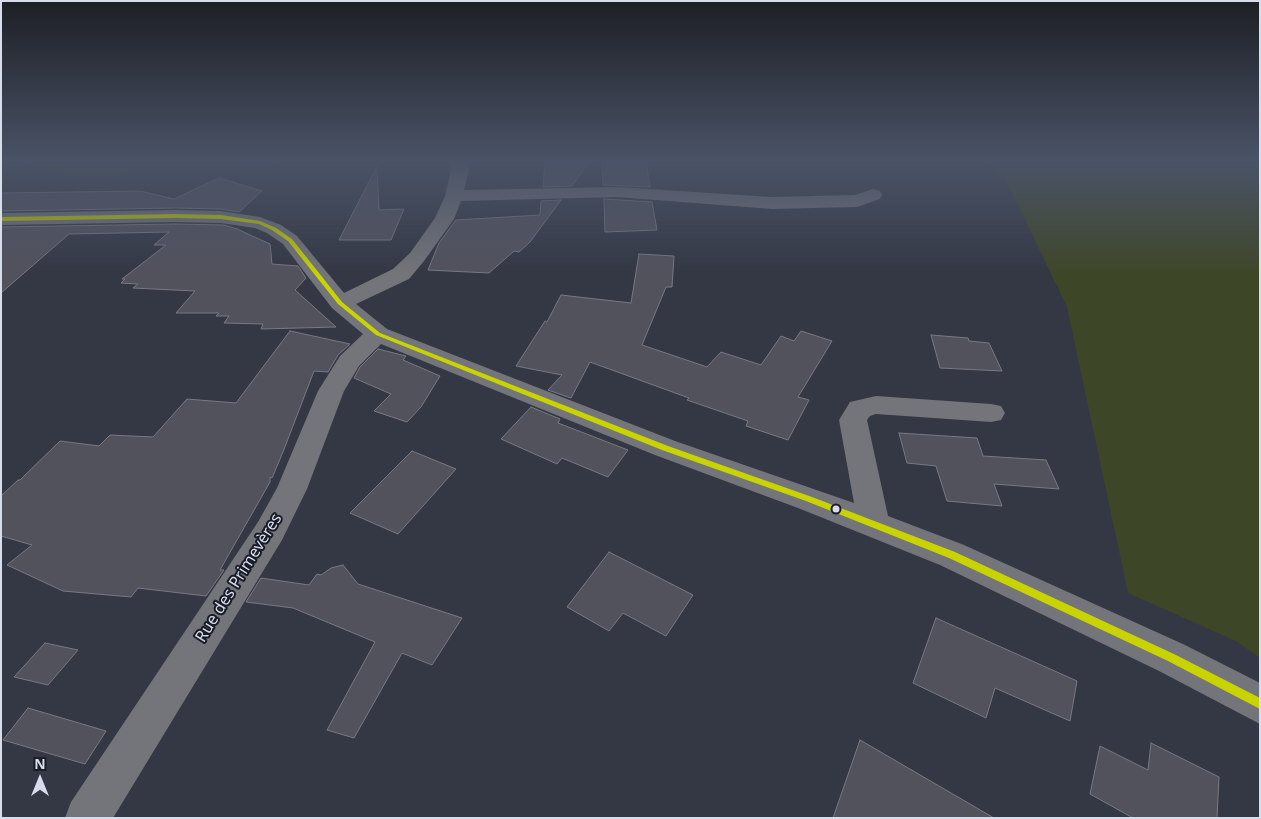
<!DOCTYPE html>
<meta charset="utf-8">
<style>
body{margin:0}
#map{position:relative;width:1261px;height:819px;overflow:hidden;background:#343844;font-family:"Noto Sans",sans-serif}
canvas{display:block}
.frame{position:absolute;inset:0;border:2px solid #d8ddec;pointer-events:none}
.north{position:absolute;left:15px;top:754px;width:50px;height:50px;-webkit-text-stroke:4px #191c27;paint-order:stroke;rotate:0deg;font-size:14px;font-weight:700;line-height:20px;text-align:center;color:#d8ddec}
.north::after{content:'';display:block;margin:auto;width:18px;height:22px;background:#d8ddec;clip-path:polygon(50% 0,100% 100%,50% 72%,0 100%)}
</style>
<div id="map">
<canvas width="1261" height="819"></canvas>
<div class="frame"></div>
<div class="north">N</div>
</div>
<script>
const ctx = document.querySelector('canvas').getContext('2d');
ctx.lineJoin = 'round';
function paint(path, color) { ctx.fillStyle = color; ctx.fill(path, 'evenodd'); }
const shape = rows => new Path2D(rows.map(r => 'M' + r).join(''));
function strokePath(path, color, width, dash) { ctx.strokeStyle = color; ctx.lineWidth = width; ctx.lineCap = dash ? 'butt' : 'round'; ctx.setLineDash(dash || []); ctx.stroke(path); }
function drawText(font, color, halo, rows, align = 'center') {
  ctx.font = font + ' "Noto Sans",sans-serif'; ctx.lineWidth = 4; ctx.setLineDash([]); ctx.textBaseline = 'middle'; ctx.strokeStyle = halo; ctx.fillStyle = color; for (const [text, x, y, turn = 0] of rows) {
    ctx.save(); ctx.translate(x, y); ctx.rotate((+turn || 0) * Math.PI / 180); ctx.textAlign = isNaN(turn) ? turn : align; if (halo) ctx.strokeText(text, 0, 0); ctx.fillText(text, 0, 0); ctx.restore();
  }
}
paint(shape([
 [1,161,145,161,119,175,89,177],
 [232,161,310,161,304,171],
 [982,161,1260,161,1260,658,1236,641,1128,593,1067,307,1005,178]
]), '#3e4628');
const building = shape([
 [590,161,572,186,543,187,545,162,590,161],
 [602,161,646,161,650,187,603,185,602,161],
 [377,166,379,210,404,209,391,240,339,240,377,166],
 [219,178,262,191,239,212,221,209,175,208,1,211,1,193,140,191,174,199,219,178],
 [604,199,652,202,657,230,605,232,604,199],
 [561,200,530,242,519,252,514,251,489,273,428,270,439,243,456,220,540,215,541,201,561,200],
 [175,224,224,225,237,229,270,244,272,264,298,266,306,278,295,290,336,327,261,329,263,324,224,323,229,316,216,316,219,313,176,313,195,291,133,288,138,284,121,283,125,279,122,279,166,245,154,245,169,232,69,234,1,293,1,227,175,224],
 [639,254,674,256,672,287,666,287,642,345,707,367,721,352,761,365,781,336,794,341,801,331,832,341,798,397,809,400,788,440,746,426,748,421,687,400,689,398,590,362,571,398,548,390,562,375,516,366,545,321,547,322,561,295,631,303,639,254],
 [290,331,350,344,338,355,328,372,314,371,283,452,272,478,270,477,270,482,220,570,224,570,206,596,138,588,131,597,63,591,7,565,32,545,1,536,1,496,18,480,20,480,60,441,99,446,110,435,153,437,187,399,236,403,290,331],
 [931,335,968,338,969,341,989,343,1002,371,940,368,931,335],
 [378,349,406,356,403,360,440,376,421,407,407,422,374,411,391,394,354,378,360,367,378,349],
 [531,407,560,419,558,423,628,450,608,477,562,458,557,464,501,439,531,407],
 [899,433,977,438,983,456,1046,460,1059,489,994,484,1002,506,947,501,936,466,907,463,899,433],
 [412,451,456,469,398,534,350,513,412,451],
 [609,552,693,595,666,636,623,613,609,631,567,607,609,552],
 [343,565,358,584,462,618,432,665,402,653,354,738,327,730,375,642,293,608,246,602,261,578,309,585,317,574,321,575,331,568,343,565],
 [936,618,1077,681,1070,721,995,688,986,718,913,683,936,618],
 [45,643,78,650,48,685,14,677,45,643],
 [28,708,106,731,85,764,3,740,28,708],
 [860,740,994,818,833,818,860,740],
 [1151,743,1219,777,1217,818,1133,818,1090,794,1100,746,1148,770,1151,743]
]);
paint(building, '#52525d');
strokePath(building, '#797984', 1);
paint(shape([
 [451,161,467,161,469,170,464,190,617,187,772,197,855,195,873,189,880,191,882,195,880,199,857,207,772,209,617,197,461,201,454,219,424,261,409,279,356,304,387,329,675,441,854,503,839,420,850,402,876,396,991,404,1001,406,1005,413,1001,420,991,422,876,414,870,416,867,420,888,516,964,545,1185,645,1260,683,1260,724,1159,671,940,565,798,508,655,455,381,344,359,366,344,391,307,489,282,540,113,818,65,818,71,802,258,522,277,488,318,391,340,356,363,334,332,308,283,244,267,233,255,228,221,223,175,222,1,225,1,213,175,210,221,211,260,217,281,225,297,236,344,293,393,269,410,253,435,218,445,196,451,170,451,161]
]), '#74757a');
paint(shape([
 [175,214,221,215,260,221,276,228,292,239,342,302,380,333,668,446,812,497,955,552,1176,655,1260,698,1260,709,1168,661,949,558,806,501,662,450,376,335,338,304,288,241,272,230,259,224,221,219,175,218,1,221,1,217,175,214]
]), '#c8d300');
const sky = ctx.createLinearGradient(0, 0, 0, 275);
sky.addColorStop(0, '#1d1f25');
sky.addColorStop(0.59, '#4a5367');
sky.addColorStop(1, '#4a536700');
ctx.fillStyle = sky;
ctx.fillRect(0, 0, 1261, 275);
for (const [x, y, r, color] of [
 [836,509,4.5,"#d8ddec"]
]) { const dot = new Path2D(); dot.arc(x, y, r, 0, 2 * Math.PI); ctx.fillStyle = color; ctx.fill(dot); strokePath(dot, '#191c27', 2); }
drawText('16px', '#d8ddec', '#191c27', [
 ["Rue des Primevères",239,578,-58]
]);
</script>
